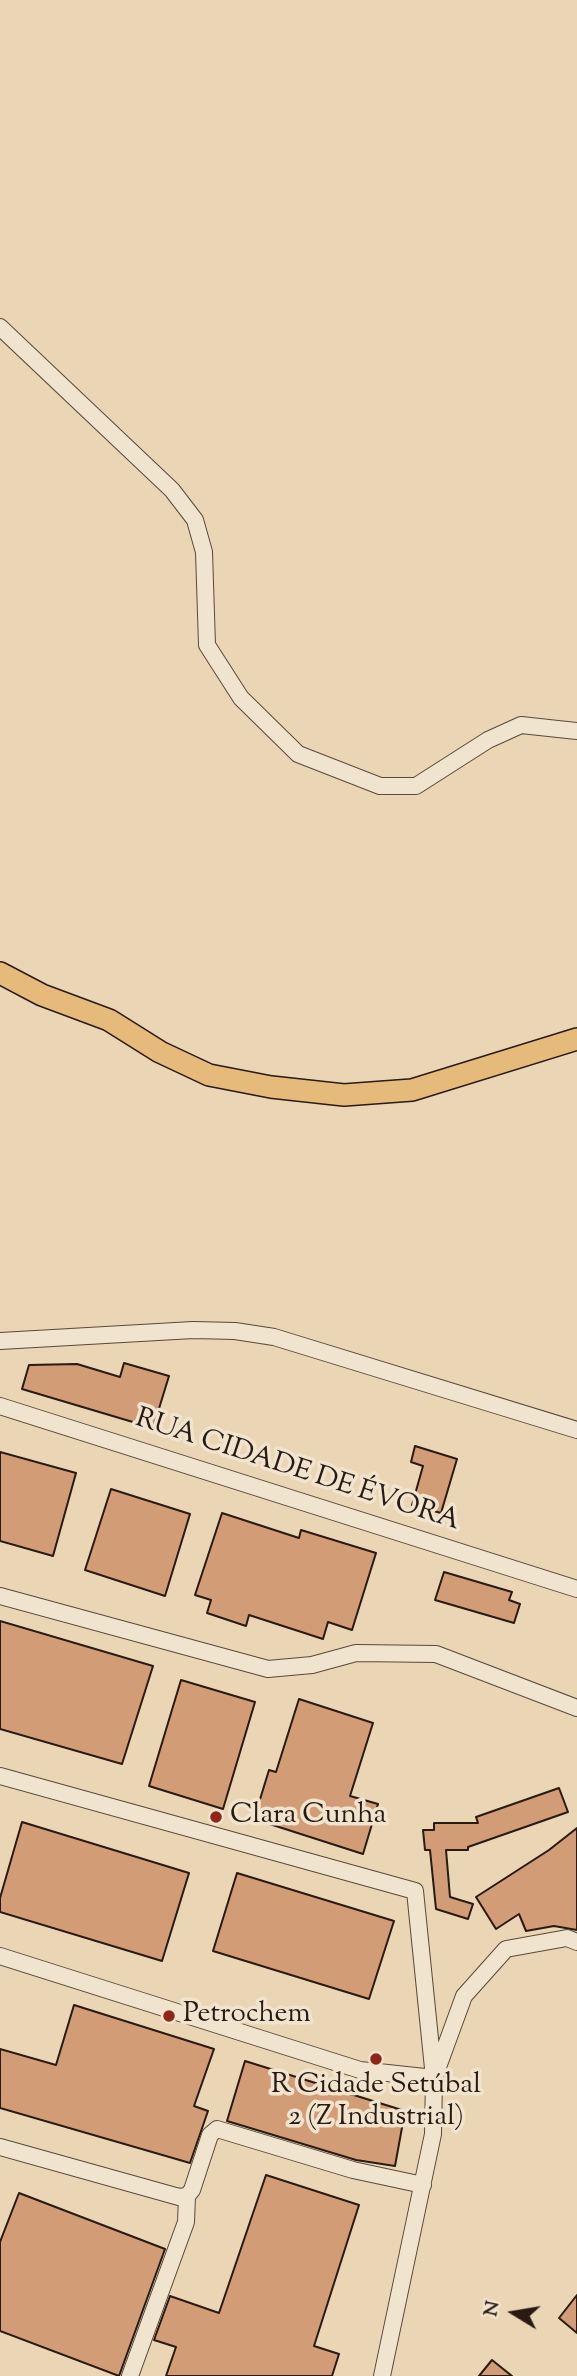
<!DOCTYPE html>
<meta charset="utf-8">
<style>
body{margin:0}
#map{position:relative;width:577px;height:2376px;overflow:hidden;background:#ead5b4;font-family:"Sorts Mill Goudy",serif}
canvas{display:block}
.north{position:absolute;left:479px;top:2278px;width:70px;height:70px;-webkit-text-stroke:5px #f1e4ce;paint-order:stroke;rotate:281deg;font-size:19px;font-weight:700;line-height:28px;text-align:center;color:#291a13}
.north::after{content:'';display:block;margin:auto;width:24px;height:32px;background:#291a13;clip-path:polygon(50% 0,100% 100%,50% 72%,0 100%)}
</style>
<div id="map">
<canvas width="577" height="2376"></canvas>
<div class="north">N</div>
</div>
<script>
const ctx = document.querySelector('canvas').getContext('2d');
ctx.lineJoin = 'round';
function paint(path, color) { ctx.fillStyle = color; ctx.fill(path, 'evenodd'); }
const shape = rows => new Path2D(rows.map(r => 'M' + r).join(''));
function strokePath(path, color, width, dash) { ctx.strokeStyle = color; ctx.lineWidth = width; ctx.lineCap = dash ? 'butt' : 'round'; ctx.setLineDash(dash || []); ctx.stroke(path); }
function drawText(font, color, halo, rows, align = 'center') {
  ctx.font = font + ' "Sorts Mill Goudy",serif'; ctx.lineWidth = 7; ctx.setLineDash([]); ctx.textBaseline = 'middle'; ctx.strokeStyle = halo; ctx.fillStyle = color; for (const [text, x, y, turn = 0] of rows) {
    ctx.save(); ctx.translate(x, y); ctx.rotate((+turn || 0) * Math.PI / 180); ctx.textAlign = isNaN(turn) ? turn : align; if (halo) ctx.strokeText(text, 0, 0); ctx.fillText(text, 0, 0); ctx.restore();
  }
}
const building = shape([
 [124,1363,169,1376,153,1428,22,1389,29,1365,77,1364,120,1377,124,1363],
 [415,1446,457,1459,441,1513,412,1505,423,1466,411,1462,415,1446],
 [0,1452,76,1473,53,1556,0,1541,0,1452],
 [111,1489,190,1514,165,1596,85,1570,111,1489],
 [222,1513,299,1538,301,1530,376,1553,352,1630,328,1622,323,1639,249,1615,246,1626,207,1613,211,1600,195,1595,222,1513],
 [444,1572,512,1592,509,1600,520,1604,514,1623,435,1600,444,1572],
 [0,1621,153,1666,122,1764,0,1729,0,1621],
 [181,1680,255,1702,223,1809,149,1786,181,1680],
 [299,1699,373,1723,350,1796,378,1804,363,1854,254,1819,269,1770,276,1772,299,1699],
 [559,1788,568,1812,468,1847,468,1850,446,1850,450,1897,473,1904,468,1919,436,1909,430,1850,425,1850,423,1830,434,1830,434,1823,478,1823,476,1817,559,1788],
 [22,1822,189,1873,162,1961,0,1912,0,1898,22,1822],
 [577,1828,577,1930,554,1926,526,1931,519,1914,496,1929,476,1897,549,1850,577,1828],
 [237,1873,394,1921,369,1999,213,1951,237,1873],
 [74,2005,214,2049,194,2106,208,2111,190,2163,0,2108,0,2049,56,2065,74,2005],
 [245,2061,405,2111,395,2166,356,2160,227,2121,245,2061],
 [266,2175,359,2205,314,2346,339,2354,332,2376,166,2376,176,2347,154,2340,170,2296,219,2313,266,2175],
 [19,2193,165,2249,119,2376,0,2331,0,2242,19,2193],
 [577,2295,577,2333,559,2318,577,2295],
 [492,2360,512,2376,479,2376,492,2360]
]);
paint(building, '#d29c76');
strokePath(building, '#291a13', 2);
const minor = shape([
 [0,327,172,490,195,520,204,552,207,645,241,698,298,754,380,786,416,786,488,740,521,725,577,731],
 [0,1341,193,1330,235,1331,274,1337,577,1430],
 [0,1406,577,1589],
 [0,1596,268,1669,312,1665,356,1653,436,1654,577,1708],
 [0,1776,415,1891,434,2078],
 [0,1956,360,2070,434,2078],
 [0,2147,179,2197,187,2196,192,2190,210,2135,217,2129,353,2170,423,2185],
 [130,2376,186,2222,187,2196],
 [382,2376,433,2134,434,2078,464,1996,506,1949,567,1938,577,1942]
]);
const major = shape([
 [0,973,42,995,109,1020,160,1052,209,1075,271,1087,344,1095,412,1090,577,1039]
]);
strokePath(minor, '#59493b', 18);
strokePath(major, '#291a13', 24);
strokePath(minor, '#f1e4ce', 16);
strokePath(major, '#e5ba7a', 21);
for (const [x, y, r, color] of [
 [216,1817,7,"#8f2418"],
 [169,2016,7,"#8f2418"],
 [376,2059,7,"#8f2418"]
]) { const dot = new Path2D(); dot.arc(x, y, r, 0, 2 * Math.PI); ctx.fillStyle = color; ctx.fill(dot); strokePath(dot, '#f1e4ce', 2.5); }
drawText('28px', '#291a13', '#f1e4ce', [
 ["RUA CIDADE DE ÉVORA",297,1472,18]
]);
drawText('28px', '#291a13', '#f1e4ce', [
 ["Clara Cunha",230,1817],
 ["Petrochem",183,2016],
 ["R Cidade Setúbal",376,2087,"center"],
 ["2 (Z Industrial)",376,2119,"center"]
], 'left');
</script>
